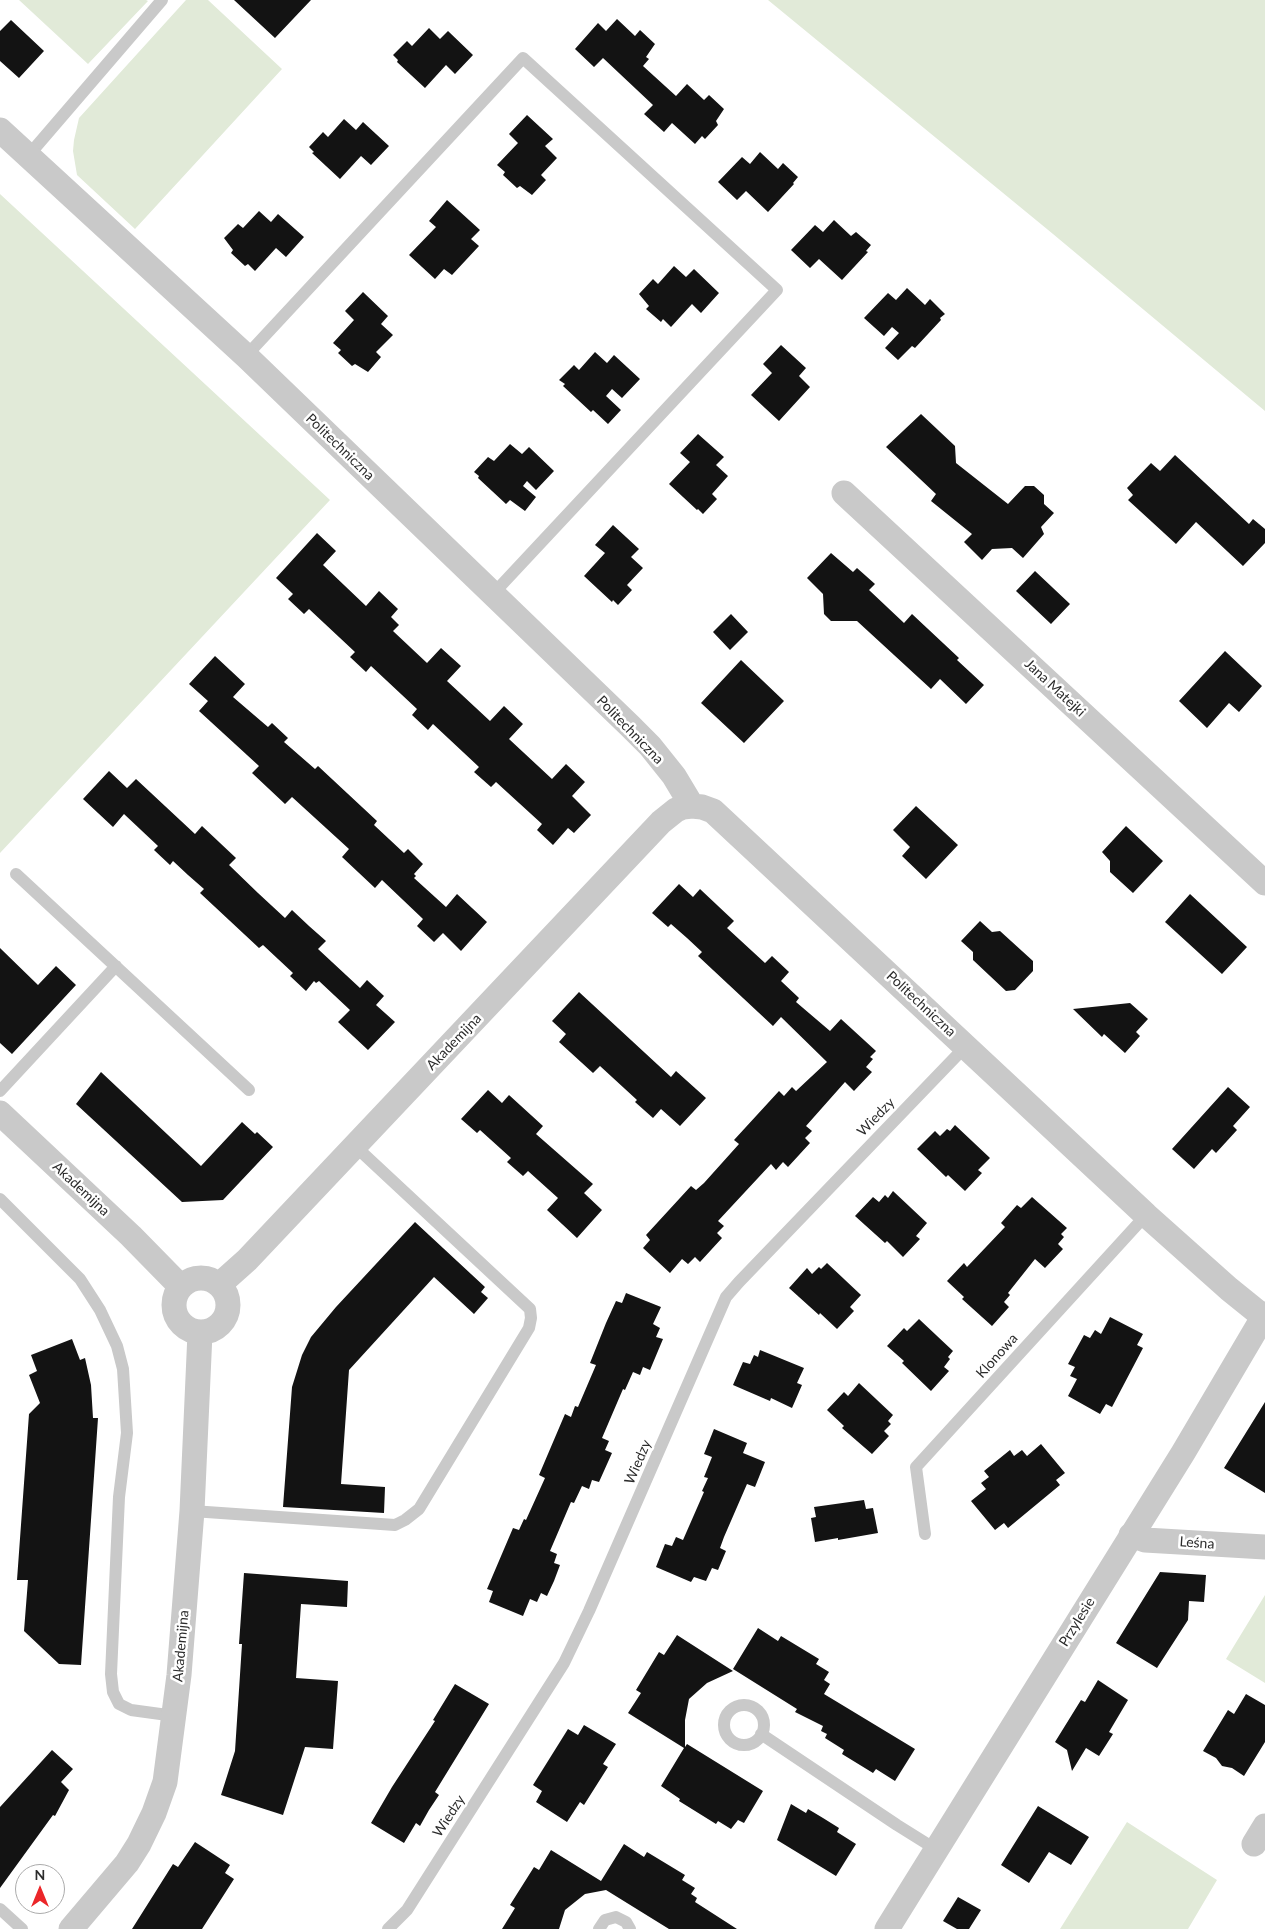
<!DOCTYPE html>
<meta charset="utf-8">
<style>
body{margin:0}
#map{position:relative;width:1265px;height:1929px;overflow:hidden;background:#fff;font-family:Lato,sans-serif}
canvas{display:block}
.north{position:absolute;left:15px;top:1864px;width:50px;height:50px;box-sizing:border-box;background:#fff;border:1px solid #ababab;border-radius:50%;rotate:0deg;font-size:14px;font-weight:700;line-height:20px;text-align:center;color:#2c2c2c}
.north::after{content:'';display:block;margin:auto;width:18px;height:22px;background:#eb2629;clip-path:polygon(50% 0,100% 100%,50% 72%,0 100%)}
</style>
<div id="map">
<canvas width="1265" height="1929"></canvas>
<div class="north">N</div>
</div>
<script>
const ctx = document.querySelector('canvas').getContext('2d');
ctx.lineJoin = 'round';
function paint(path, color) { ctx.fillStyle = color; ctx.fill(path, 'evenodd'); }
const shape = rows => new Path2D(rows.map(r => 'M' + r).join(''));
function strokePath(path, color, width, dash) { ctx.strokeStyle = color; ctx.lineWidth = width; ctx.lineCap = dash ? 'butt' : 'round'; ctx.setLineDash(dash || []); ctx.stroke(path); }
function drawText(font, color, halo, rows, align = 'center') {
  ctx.font = font + ' Lato,sans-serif'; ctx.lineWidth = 5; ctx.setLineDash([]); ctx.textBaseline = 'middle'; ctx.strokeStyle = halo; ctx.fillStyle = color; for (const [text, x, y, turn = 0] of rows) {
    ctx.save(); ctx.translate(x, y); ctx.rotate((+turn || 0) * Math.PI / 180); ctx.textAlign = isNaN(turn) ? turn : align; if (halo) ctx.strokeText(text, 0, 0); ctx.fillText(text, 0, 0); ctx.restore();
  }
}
paint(shape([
 [19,0,146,0,148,1,88,64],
 [186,0,208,0,282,69,135,229,77,175,73,151,74,140,79,118],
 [768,0,1265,0,1265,411,1053,234],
 [0,194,330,500,0,853],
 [1265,1595,1265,1683,1226,1659],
 [1127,1822,1217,1880,1188,1929,1060,1929]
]), '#e1ead8');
paint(shape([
 [234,0,311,0,275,38],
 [617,19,635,36,640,30,655,44,646,57,649,59,643,66,676,96,687,84,704,100,709,95,724,109,716,121,718,125,705,139,702,136,695,144,672,123,664,132,644,114,653,105,603,58,594,67,575,49,598,23,606,31],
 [11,20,44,51,19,78,0,61,0,31],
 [429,28,440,39,448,31,473,55,455,74,446,65,425,88,397,62,398,60,393,55,407,41,412,46],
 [527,115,553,139,545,146,557,158,541,175,546,180,532,195,520,186,517,188,503,175,505,172,497,165,518,143,509,134],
 [344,119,356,130,363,122,389,146,371,165,361,156,340,179,312,153,314,152,309,147,323,132,328,137],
 [760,152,778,169,783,163,798,177,793,183,794,184,768,212,746,191,737,200,718,182,742,157,750,164],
 [447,200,480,230,471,239,479,246,452,275,444,269,435,279,409,255,436,227,429,221],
 [259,211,271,222,278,214,304,237,286,257,276,248,255,271,248,264,245,266,231,253,233,250,224,238,238,224,243,228],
 [834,220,851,236,856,232,871,245,866,251,868,252,842,280,819,259,810,268,791,250,815,225,823,232],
 [674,266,686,277,694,269,719,293,701,313,692,304,671,327,663,319,661,322,646,309,649,306,639,294,653,279,658,284],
 [907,288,925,305,930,299,945,314,940,318,941,320,915,348,912,346,898,360,885,348,899,333,892,327,884,336,864,318,888,293,896,300],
 [363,292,388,316,381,324,393,335,376,352,381,357,368,372,355,364,352,366,338,353,341,350,333,343,354,320,345,311],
 [781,345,806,368,799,376,810,387,779,421,751,395,772,373,763,364],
 [595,352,607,363,614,355,640,379,622,398,612,389,606,396,621,410,608,424,593,410,591,412,563,386,565,384,559,380,574,365,579,370],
 [921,414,955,446,956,463,1008,504,1025,486,1034,486,1044,495,1044,504,1054,513,1041,527,1044,534,1023,558,1012,548,992,549,982,560,964,542,972,534,931,501,936,494,886,447],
 [698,434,724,457,716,465,728,476,712,494,717,499,703,514,698,509,697,510,669,484,690,462,680,453],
 [510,444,522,454,529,447,554,471,536,490,527,481,523,486,536,497,525,511,510,500,506,504,478,478,479,476,474,472,488,457,494,461],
 [1175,455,1249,524,1253,519,1265,529,1265,543,1243,566,1196,522,1176,544,1128,500,1133,495,1127,488,1151,463,1160,471],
 [613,525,639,549,631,557,643,568,627,585,632,590,618,605,613,600,612,602,584,576,605,553,595,545],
 [317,533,336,551,323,565,366,606,379,591,398,609,391,617,399,625,393,631,427,663,441,648,461,666,447,681,490,721,504,706,523,724,509,739,552,779,566,764,585,782,572,796,591,815,574,833,568,828,553,845,537,830,542,824,496,782,491,787,474,772,479,767,433,724,428,730,412,715,417,709,371,666,366,672,350,657,355,652,309,609,304,614,288,599,293,594,276,578],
 [831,553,853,572,857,568,875,584,869,590,904,623,912,614,959,658,957,660,984,685,966,704,940,679,931,689,857,621,831,621,824,614,823,594,807,578],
 [1035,571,1070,604,1051,624,1016,591],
 [731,614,748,632,730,650,713,632],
 [1225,651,1262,686,1239,712,1229,703,1207,728,1179,701],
 [215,656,245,684,233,697,268,727,272,723,288,738,284,742,315,769,318,766,377,821,374,825,404,853,408,849,423,864,414,874,416,876,414,878,446,907,457,894,487,922,461,951,443,933,434,942,417,926,423,919,382,880,375,888,342,857,349,849,292,797,285,804,252,773,259,766,199,711,208,701,189,684],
 [741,660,784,701,744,743,701,703],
 [109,771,127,788,136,779,195,834,202,826,236,858,229,865,258,893,285,918,292,910,309,926,326,941,318,949,360,988,367,980,384,996,376,1005,395,1022,368,1050,338,1022,350,1010,319,981,316,983,314,981,306,991,290,976,293,973,263,945,259,948,200,893,204,889,188,875,173,861,170,865,154,850,158,846,124,814,113,827,83,799],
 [916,806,958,845,926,879,902,856,910,847,893,830],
 [1126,826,1163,861,1133,893,1110,872,1110,861,1102,852],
 [679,884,693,897,700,889,734,921,727,928,765,963,772,956,789,972,781,981,799,998,796,1002,830,1031,841,1019,876,1051,870,1057,873,1059,866,1067,872,1072,854,1091,845,1082,806,1126,812,1131,805,1138,810,1143,788,1167,783,1162,776,1170,771,1164,718,1221,724,1226,717,1233,722,1238,700,1262,695,1257,688,1264,682,1259,670,1273,643,1248,650,1240,646,1235,691,1186,696,1190,704,1183,739,1144,734,1140,779,1091,784,1096,792,1087,796,1091,827,1062,781,1017,773,1026,698,956,702,952,687,938,671,924,668,927,652,913],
 [1190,894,1247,947,1222,974,1165,922],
 [980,921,992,932,1000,931,1033,961,1033,971,1015,990,1006,991,973,960,973,952,961,941],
 [0,948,38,985,56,966,76,985,12,1054,0,1043],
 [579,992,671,1077,676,1071,706,1098,680,1126,661,1109,653,1118,635,1102,637,1100,600,1066,593,1073,559,1042,566,1034,552,1021],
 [1130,1003,1148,1019,1136,1032,1140,1036,1125,1053,1104,1034,1102,1037,1073,1009],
 [101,1072,201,1166,242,1122,255,1134,257,1132,273,1147,223,1200,182,1202,76,1104],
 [1228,1087,1250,1107,1233,1126,1237,1130,1216,1153,1212,1149,1194,1169,1172,1149],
 [488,1090,502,1103,509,1095,543,1126,536,1134,593,1184,584,1193,602,1210,577,1238,547,1210,558,1198,528,1171,523,1176,507,1162,511,1158,480,1130,477,1133,461,1119],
 [955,1125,990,1158,978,1170,982,1173,965,1191,948,1175,946,1177,917,1149,935,1131,940,1136,947,1129,950,1131],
 [893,1191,927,1223,916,1236,920,1239,903,1257,887,1241,885,1243,855,1216,873,1197,879,1202,885,1195,888,1198],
 [1032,1197,1067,1228,1061,1234,1064,1237,1058,1244,1063,1249,1045,1268,1035,1259,1008,1293,1010,1295,1004,1302,1009,1307,992,1326,962,1299,964,1297,947,1281,964,1263,967,1267,1005,1227,1001,1223,1017,1205,1021,1208],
 [415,1222,485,1287,481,1292,488,1298,474,1314,434,1277,349,1370,341,1484,385,1487,384,1513,283,1507,292,1387,302,1355,311,1337,336,1307],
 [827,1263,861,1295,850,1307,854,1311,837,1329,820,1313,819,1315,789,1288,807,1268,812,1274,819,1267,821,1269],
 [626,1293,661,1307,653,1324,660,1328,656,1337,663,1339,650,1370,643,1367,640,1375,633,1372,625,1390,623,1389,602,1438,609,1441,605,1450,612,1453,599,1482,592,1480,589,1489,582,1486,574,1503,571,1502,550,1551,557,1554,554,1563,560,1565,554,1581,547,1596,541,1593,537,1602,530,1599,523,1616,489,1602,493,1591,487,1589,513,1528,519,1530,524,1519,526,1520,545,1478,539,1475,565,1414,571,1417,575,1406,578,1407,596,1365,590,1363,606,1323,616,1301,622,1303],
 [1110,1317,1143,1334,1137,1345,1143,1348,1112,1407,1106,1404,1100,1414,1068,1396,1077,1379,1070,1376,1075,1367,1068,1364,1084,1335,1090,1338,1095,1330,1101,1334],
 [919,1319,953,1351,948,1357,950,1359,944,1367,949,1371,931,1391,902,1363,904,1361,887,1346,904,1328,907,1331],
 [72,1339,80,1360,85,1358,91,1385,93,1418,98,1418,81,1665,59,1664,24,1631,28,1580,17,1580,29,1414,40,1403,29,1375,37,1371,31,1355],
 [760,1350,804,1368,797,1383,802,1385,792,1408,771,1398,770,1401,733,1385,743,1362,750,1364,754,1355,758,1357],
 [859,1383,893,1415,888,1421,891,1424,884,1431,889,1436,872,1454,842,1428,844,1426,827,1410,844,1392,848,1396],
 [1265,1402,1265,1493,1224,1468],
 [714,1429,747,1443,743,1453,765,1462,755,1487,747,1484,724,1537,720,1548,726,1551,718,1570,712,1568,706,1581,694,1577,691,1582,656,1567,665,1544,672,1546,676,1537,683,1540,704,1492,702,1491,708,1478,704,1477,712,1457,704,1454],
 [1041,1444,1065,1473,1056,1480,1060,1485,1008,1528,1004,1523,995,1530,971,1501,986,1489,981,1483,989,1477,984,1471,1010,1450,1014,1456,1022,1450,1027,1456],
 [864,1500,866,1509,873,1508,878,1533,838,1540,838,1538,815,1542,811,1518,816,1517,814,1507],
 [1160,1572,1206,1575,1204,1602,1189,1601,1188,1620,1157,1668,1116,1643],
 [244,1573,348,1581,347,1607,301,1604,296,1678,338,1681,333,1749,305,1747,283,1815,221,1795,235,1751,242,1644,239,1644],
 [758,1628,778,1641,781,1636,819,1659,816,1664,829,1672,824,1680,830,1684,824,1694,915,1749,895,1781,876,1769,873,1773,842,1754,844,1750,825,1738,827,1734,821,1731,823,1726,795,1712,797,1709,733,1669],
 [677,1635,733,1671,707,1683,689,1699,685,1720,685,1747,687,1744,763,1791,744,1823,738,1820,731,1829,718,1821,716,1824,679,1801,680,1799,661,1786,684,1748,628,1713,641,1693,636,1690,659,1652,664,1655],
 [1098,1680,1128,1700,1109,1732,1113,1734,1099,1756,1086,1748,1072,1771,1067,1750,1055,1742,1081,1700,1085,1702],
 [455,1684,489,1704,435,1792,439,1795,429,1810,420,1826,416,1823,404,1843,371,1823,392,1787,435,1721,433,1720],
 [1246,1694,1265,1705,1265,1742,1244,1776,1232,1768,1222,1766,1216,1758,1203,1751,1228,1710,1234,1714],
 [584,1725,616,1744,603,1764,608,1767,584,1805,580,1802,567,1822,536,1802,542,1791,533,1785,568,1729,578,1735],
 [52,1750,73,1769,61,1782,69,1790,55,1816,53,1815,0,1888,0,1807],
 [791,1804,806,1813,808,1809,823,1818,839,1828,837,1832,856,1844,836,1876,777,1840],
 [1038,1806,1089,1837,1071,1865,1049,1852,1029,1883,1001,1865],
 [195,1842,230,1865,225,1873,234,1879,202,1929,132,1929,173,1864,178,1867],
 [624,1844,644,1857,647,1852,685,1875,682,1880,695,1888,691,1894,697,1898,695,1902,737,1929,669,1929,606,1890,585,1894,565,1910,559,1929,502,1929,515,1908,510,1905,534,1867,539,1870,551,1850,601,1881],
 [958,1897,981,1910,969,1929,957,1929,943,1921]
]), '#131313');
strokePath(shape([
 [28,156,162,0],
 [246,356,523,58,777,290,493,594],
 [16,874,249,1090],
 [0,1091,116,966],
 [0,1199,80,1279,100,1310,117,1346,123,1369,127,1433,119,1497,111,1674,113,1692,119,1704,131,1710,175,1716],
 [192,1511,395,1525,405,1520,419,1509,529,1328,531,1318,530,1309,355,1146],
 [925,1534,916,1467,1146,1215],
 '724 1725a20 20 0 1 1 40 0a20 20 0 1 1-40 0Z',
 [761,1734,897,1825,937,1850],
 [0,1909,22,1929],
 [388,1929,407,1910,564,1663,589,1611,726,1297,739,1282,966,1046],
 [599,1929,605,1920,616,1917,626,1922,630,1929]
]), '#c9c9c9', 12);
strokePath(shape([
 [0,130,246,356,630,726,650,746,674,776,692,806],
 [844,493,1265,883],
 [0,1113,131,1236,181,1287],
 '174 1305a27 27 0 1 1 54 0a27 27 0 1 1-54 0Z',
 [219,1285,247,1260,661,822,676,810,683,807,692,806,702,807,713,811,1146,1215,1229,1289,1265,1318],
 [1131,1535,1145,1540,1265,1547],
 [1254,1844,1265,1826],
 [71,1929,127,1863,139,1844,154,1813,165,1782,179,1675,192,1511,200,1333],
 [887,1929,1183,1453,1265,1314]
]), '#c9c9c9', 25);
drawText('14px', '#2c2c2c', '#fff', [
 ["Politechniczna",340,447,44],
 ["Jana Matejki",1055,688,43],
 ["Politechniczna",630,730,46],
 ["Politechniczna",921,1004,43],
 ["Akademijna",454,1042,-46],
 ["Wiedzy",876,1117,-46],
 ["Akademijna",81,1189,43],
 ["Klonowa",997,1356,-48],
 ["Wiedzy",638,1462,-67],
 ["Leśna",1197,1543,4],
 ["Przylesie",1077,1622,-58],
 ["Akademijna",181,1646,-85],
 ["Wiedzy",449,1816,-57]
]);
</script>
